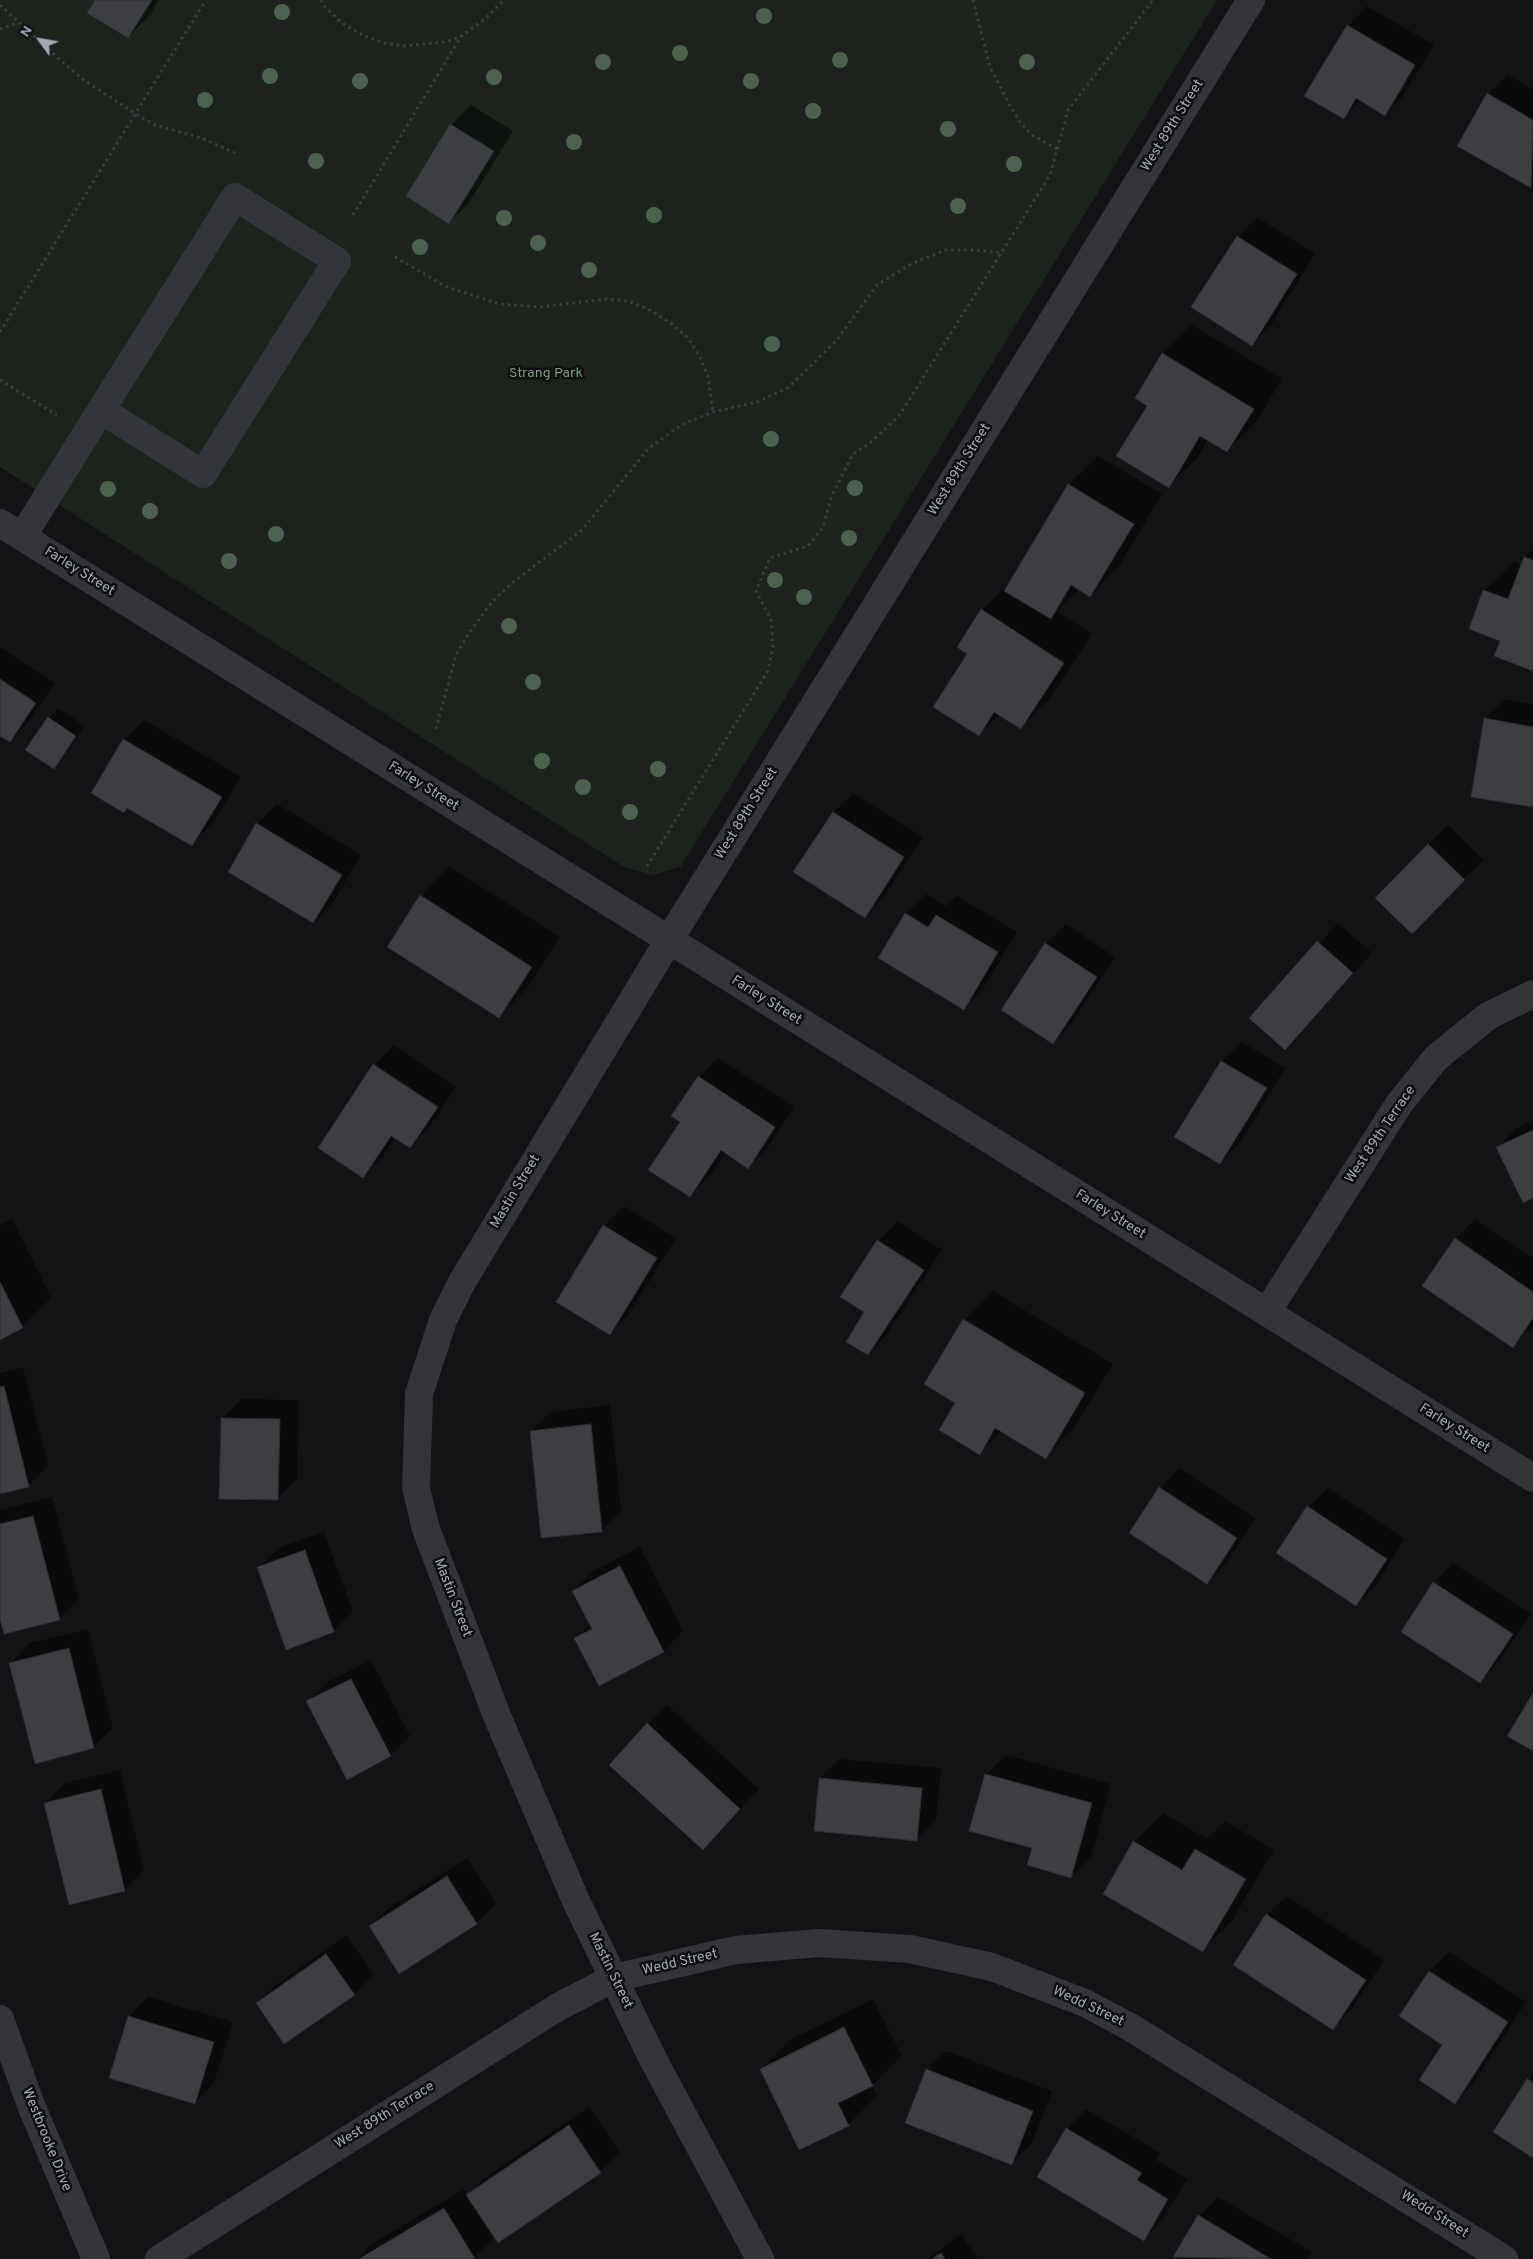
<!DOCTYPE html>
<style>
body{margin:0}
#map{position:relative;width:1533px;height:2259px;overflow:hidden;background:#131315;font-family:Overpass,sans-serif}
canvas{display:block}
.north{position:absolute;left:15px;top:15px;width:50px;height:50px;-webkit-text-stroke:4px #0e0e10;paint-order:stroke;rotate:302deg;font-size:14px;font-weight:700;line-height:20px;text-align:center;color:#a4aab6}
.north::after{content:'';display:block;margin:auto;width:18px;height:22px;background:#a4aab6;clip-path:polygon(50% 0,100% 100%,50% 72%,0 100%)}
</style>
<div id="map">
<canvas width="1533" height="2259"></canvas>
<div class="north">N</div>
</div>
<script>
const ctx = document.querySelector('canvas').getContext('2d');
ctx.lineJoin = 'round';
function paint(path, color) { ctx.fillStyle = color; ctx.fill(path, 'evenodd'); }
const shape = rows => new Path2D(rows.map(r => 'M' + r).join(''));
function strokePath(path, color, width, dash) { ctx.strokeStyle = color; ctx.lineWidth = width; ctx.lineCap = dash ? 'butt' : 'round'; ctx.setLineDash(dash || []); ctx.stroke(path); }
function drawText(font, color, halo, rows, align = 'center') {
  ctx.font = font + ' Overpass,sans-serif'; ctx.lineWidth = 5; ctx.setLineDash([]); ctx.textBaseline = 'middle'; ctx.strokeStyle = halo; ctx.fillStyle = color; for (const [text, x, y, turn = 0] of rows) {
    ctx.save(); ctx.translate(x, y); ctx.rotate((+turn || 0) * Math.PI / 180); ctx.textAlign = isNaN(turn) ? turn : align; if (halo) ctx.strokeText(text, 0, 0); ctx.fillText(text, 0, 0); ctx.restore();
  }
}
paint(shape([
 [0,0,1217,0,681,866,653,875,624,867,0,467]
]), '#1b231c');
paint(shape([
 [97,0,159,0,148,17,128,37],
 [1367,6,1434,45,1404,95,1385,114,1361,100,1343,117,1348,26],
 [1508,75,1533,89,1533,185,1531,187,1488,94],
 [471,105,513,131,469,203,449,222,451,125],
 [1257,217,1315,254,1271,325,1252,344,1238,237],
 [1192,325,1282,379,1256,422,1227,451,1208,439,1198,457,1169,486,1149,405,1163,354],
 [1098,456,1162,494,1119,566,1090,595,1079,589,1057,611,1092,634,1050,698,1021,727,1000,714,979,735,969,654,982,610,1011,581,1069,484],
 [1533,549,1533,669,1502,640,1485,591,1514,562,1522,565,1525,557],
 [0,647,55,683,29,721,10,741,0,734],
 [1505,699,1533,704,1533,806,1485,719],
 [58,708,85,726,63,757,54,767,49,718],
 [144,720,241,777,211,825,192,844,128,807,93,793,124,740],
 [853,793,923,837,884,897,864,916,834,812],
 [277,804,361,855,333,902,313,922,257,824],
 [1448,825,1483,860,1432,913,1428,845],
 [450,867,560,937,528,987,499,1016,389,946,421,896],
 [926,894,946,906,957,896,1017,932,983,989,963,1008,906,914],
 [1338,923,1372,953,1285,1048,1251,1018],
 [1066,924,1115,957,1072,1023,1053,1042,1046,944],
 [1242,1042,1285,1068,1240,1143,1220,1162,1176,1136,1222,1061],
 [394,1045,456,1087,429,1127,410,1146,396,1137,383,1156,363,1176,320,1147,374,1065],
 [718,1058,794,1107,768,1147,748,1167,726,1152,710,1176,690,1195,682,1122,699,1077],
 [1533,1120,1533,1196,1498,1147,1517,1128],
 [624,1206,676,1238,629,1314,610,1333,558,1301,604,1226],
 [12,1219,51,1298,22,1327,0,1338,0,1225],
 [1475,1219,1533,1259,1533,1326,1513,1346,1456,1239],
 [898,1221,942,1250,887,1334,868,1354,866,1312,878,1241],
 [993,1291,1113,1364,1074,1428,1045,1457,1002,1431,979,1453,957,1403,964,1320],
 [23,1367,48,1466,28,1486,0,1493,0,1373],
 [242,1399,299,1400,297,1479,277,1499,222,1419],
 [610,1405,621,1511,601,1531,531,1431,551,1412],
 [1179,1468,1255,1518,1227,1563,1207,1582,1160,1488],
 [1328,1488,1405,1539,1376,1585,1356,1604,1308,1507],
 [52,1497,79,1599,59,1619,0,1614,0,1510],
 [324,1532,353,1612,333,1631,258,1568,278,1548],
 [640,1547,683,1631,664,1651,599,1684,576,1638,590,1624,573,1591,593,1571],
 [1453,1563,1531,1614,1499,1662,1480,1682,1434,1583],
 [88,1629,113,1728,93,1747,11,1663,30,1643],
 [371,1660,410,1736,391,1755,308,1702,328,1682],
 [667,1705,759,1789,703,1848,648,1724],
 [1006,1755,1111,1784,1091,1857,1071,1876,1034,1847,986,1775],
 [840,1759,941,1768,936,1820,916,1840,820,1778],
 [120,1770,144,1870,125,1890,45,1803,65,1783],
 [1163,1813,1207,1839,1225,1821,1274,1850,1232,1921,1203,1950,1134,1842],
 [467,1858,496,1904,476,1923,370,1926,390,1907],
 [1287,1896,1384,1960,1352,2009,1332,2029,1267,1915],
 [346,1935,373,1974,354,1994,258,2003,277,1984],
 [1449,1952,1526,2002,1474,2083,1454,2102,1444,2044,1401,2016,1430,1971],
 [148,1997,233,2022,214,2083,195,2103,129,2016],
 [873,1999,902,2056,872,2085,877,2096,848,2125,800,2149,761,2069,790,2040],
 [946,2051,1052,2091,1032,2143,1012,2163,927,2070],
 [1533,2075,1533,2156,1495,2131],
 [589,2107,620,2152,600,2172,489,2232,493,2238,474,2258,358,2259,372,2244,464,2189,468,2195,487,2176],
 [1086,2109,1160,2153,1156,2160,1187,2179,1163,2219,1144,2239,1067,2129],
 [1218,2197,1312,2252,1308,2259,1178,2259,1175,2257,1199,2216],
 [961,2234,978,2259,927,2259]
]), '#0007');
const building = shape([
 [95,0,152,0,128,38,87,13,95,0],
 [1347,25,1415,65,1385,116,1356,98,1344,119,1304,96,1347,25],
 [1487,93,1533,120,1531,188,1457,146,1487,93],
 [450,124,494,151,449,224,406,196,450,124],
 [1237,236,1297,274,1252,346,1191,307,1237,236],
 [1162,353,1254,409,1227,452,1200,436,1169,488,1116,456,1147,406,1135,398,1162,353],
 [1068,484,1134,524,1090,597,1071,585,1051,619,1004,591,1068,484],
 [1524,557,1533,560,1533,671,1494,656,1500,641,1469,629,1483,590,1508,599,1524,557],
 [981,609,1064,663,1021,729,994,712,979,736,933,707,967,654,957,647,981,609],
 [0,679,36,703,10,742,0,736,0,679],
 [48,717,76,736,54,769,25,750,48,717],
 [1484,718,1533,727,1533,807,1471,797,1484,718],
 [123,739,222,797,192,846,127,808,124,813,91,793,123,739],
 [833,812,904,857,865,918,793,872,833,812],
 [256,823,342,875,313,923,228,872,256,823],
 [1428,844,1465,880,1412,934,1375,898,1428,844],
 [420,895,532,967,499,1018,387,947,420,895],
 [905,913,928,927,936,915,998,952,964,1010,878,958,905,913],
 [1317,941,1353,973,1285,1050,1249,1018,1317,941],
 [1045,943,1097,977,1053,1044,1001,1010,1045,943],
 [1221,1061,1267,1088,1220,1164,1174,1137,1221,1061],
 [373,1064,438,1107,410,1148,391,1136,363,1178,318,1148,373,1064],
 [698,1076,775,1127,748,1169,721,1150,690,1197,648,1170,680,1122,671,1116,698,1076],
 [1533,1130,1533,1198,1523,1203,1496,1147,1533,1130],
 [603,1225,657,1258,610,1335,556,1302,603,1225],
 [1455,1238,1533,1292,1533,1318,1513,1348,1422,1286,1455,1238],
 [877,1240,924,1270,868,1355,846,1342,864,1312,840,1297,877,1240],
 [0,1282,23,1328,0,1340,0,1282],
 [963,1319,1085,1393,1046,1459,995,1428,980,1455,939,1430,955,1403,924,1384,963,1319],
 [4,1386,29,1487,0,1494,0,1387,4,1386],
 [221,1418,280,1419,278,1500,219,1499,221,1418],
 [591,1424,602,1532,541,1538,530,1431,591,1424],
 [1159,1487,1237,1538,1207,1584,1129,1533,1159,1487],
 [1307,1506,1387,1559,1356,1606,1276,1553,1307,1506],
 [33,1516,60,1620,4,1634,0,1619,0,1524,33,1516],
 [305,1550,334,1632,286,1650,257,1567,305,1550],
 [620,1566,664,1652,599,1686,574,1638,592,1629,572,1591,620,1566],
 [1433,1582,1513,1634,1480,1683,1401,1632,1433,1582],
 [69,1648,94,1748,35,1764,9,1663,69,1648],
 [351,1679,391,1756,347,1780,306,1701,351,1679],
 [1533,1693,1533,1751,1507,1736,1533,1693],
 [647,1723,740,1809,703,1850,609,1765,647,1723],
 [985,1774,1092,1803,1071,1878,1027,1865,1032,1848,969,1831,985,1774],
 [819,1778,922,1788,917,1841,814,1831,819,1778],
 [101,1789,125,1891,69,1905,44,1803,101,1789],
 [1133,1841,1182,1870,1195,1849,1246,1879,1203,1952,1103,1894,1133,1841],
 [447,1876,477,1924,399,1974,369,1926,447,1876],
 [1266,1914,1366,1980,1333,2030,1233,1965,1266,1914],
 [326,1954,355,1995,284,2044,256,2003,326,1954],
 [1429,1971,1508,2022,1455,2104,1419,2080,1442,2045,1399,2016,1429,1971],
 [128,2016,214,2042,195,2104,109,2078,128,2016],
 [844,2027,873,2086,838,2103,849,2126,799,2150,760,2069,844,2027],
 [926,2069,1033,2111,1012,2165,905,2123,926,2069],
 [1527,2079,1533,2082,1533,2158,1493,2132,1527,2079],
 [569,2125,601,2173,498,2243,466,2195,569,2125],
 [1066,2128,1142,2173,1137,2180,1168,2199,1144,2241,1037,2177,1066,2128],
 [444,2208,475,2259,359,2259,444,2208],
 [1198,2215,1271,2259,1173,2257,1198,2215],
 [941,2253,945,2259,932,2259,941,2253]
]);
paint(building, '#3d3e42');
strokePath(building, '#2d2d31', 1);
strokePath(shape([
 [321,0,326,8,342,23,364,36,384,43,403,46,446,42,460,37,485,19,504,0],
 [973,0,990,67,1006,98,1019,121,1032,135,1057,149],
 [0,5,60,60,85,81,136,114,155,125,201,138,235,153],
 [0,29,18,23],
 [353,215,460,38],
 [395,257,447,287,500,304,540,307,606,299,628,301,650,310,672,324,688,338,700,357,708,377,713,412],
 [0,332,204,3],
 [0,380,57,415],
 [436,729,456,655,471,630,492,602,512,583,582,530,648,449,681,425,713,412,757,402,789,387,836,341,877,285,911,264,946,250,974,250,1002,253],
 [647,866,768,671,773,646,771,619,756,591,770,558,808,546,823,527,832,495,853,454,870,443,899,416,1050,175,1068,110,1153,0]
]), '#3a3c41', 3, [2.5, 4]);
strokePath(shape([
 [0,523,1533,1478],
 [22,537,101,410,235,197,337,261,203,474,101,410],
 [1267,1312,1399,1104,1436,1058,1488,1016,1533,994],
 [0,2019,31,2105,96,2259],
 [159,2259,558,2007,614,1978,736,1950,819,1943,910,1949,992,1967,1085,2003,1130,2027,1504,2259],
 [760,2259,653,2059,576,1901,497,1716,426,1529,416,1488,419,1394,443,1320,462,1282,669,940,1251,0]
]), '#34353a', 28);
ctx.fillStyle = '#4c624e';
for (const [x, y] of [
 [282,12],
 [764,16],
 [680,53],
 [840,60],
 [603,62],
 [1027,62],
 [270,76],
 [494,77],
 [360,81],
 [751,81],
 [205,100],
 [813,111],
 [948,129],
 [574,142],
 [316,161],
 [1014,164],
 [958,206],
 [654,215],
 [504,218],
 [538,243],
 [420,247],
 [589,270],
 [772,344],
 [771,439],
 [855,488],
 [108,489],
 [150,511],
 [276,534],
 [849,538],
 [229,561],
 [775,580],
 [804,597],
 [509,626],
 [533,682],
 [542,761],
 [658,769],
 [583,787],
 [630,812]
]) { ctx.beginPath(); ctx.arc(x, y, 8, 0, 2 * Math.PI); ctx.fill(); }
drawText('14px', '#a4aab6', '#0e0e10', [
 ["West 89th Street",1173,126,-58],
 ["West 89th Street",960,470,-58],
 ["Farley Street",79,572,32],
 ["Farley Street",423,787,32],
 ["West 89th Street",747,814,-58],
 ["Farley Street",766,1001,32],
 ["West 89th Terrace",1381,1135,-56],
 ["Mastin Street",516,1192,-59],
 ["Farley Street",1110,1215,32],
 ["Farley Street",1454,1429,32],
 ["Mastin Street",452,1598,69],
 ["Wedd Street",680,1963,-13],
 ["Mastin Street",610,1971,64],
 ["Wedd Street",1088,2007,25],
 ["West 89th Terrace",385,2116,-32],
 ["Westbrooke Drive",46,2140,68],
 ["Wedd Street",1434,2215,32]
]);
drawText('14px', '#7aa27c', '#0e0e10', [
 ["Strang Park",546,374]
]);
</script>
